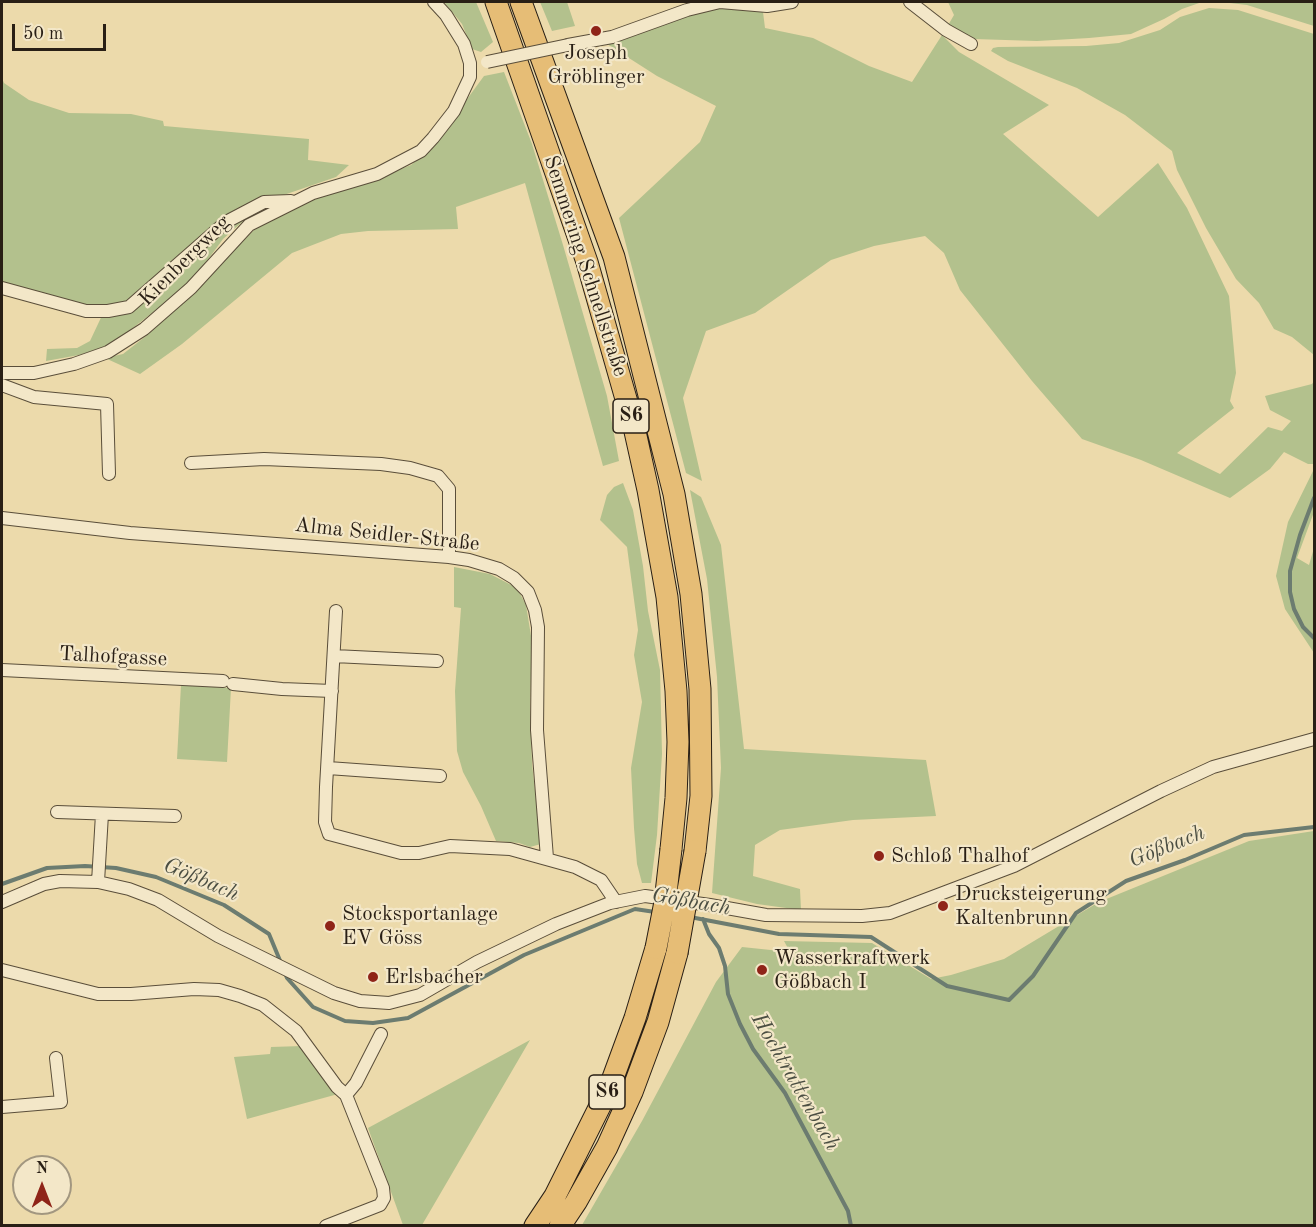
<!DOCTYPE html>
<meta charset="utf-8">
<style>
body{margin:0}
#map{position:relative;width:1316px;height:1227px;overflow:hidden;background:#ecdaab;font-family:"Old Standard TT",serif}
canvas{display:block}
.frame{position:absolute;inset:0;border:3px solid #291f15;pointer-events:none}
.north{position:absolute;left:12px;top:1155px;width:60px;height:60px;box-sizing:border-box;background:#f3e7c8;border:2px solid #a29780;border-radius:50%;rotate:0deg;font-size:16px;font-weight:700;line-height:24px;text-align:center;color:#291f15}
.north::after{content:'';display:block;margin:auto;width:21px;height:27px;background:#8f2418;clip-path:polygon(50% 0,100% 100%,50% 72%,0 100%)}
.scale{position:absolute;left:12px;top:24px;width:94px;height:27px;box-sizing:border-box;border:3px solid #291f15;border-top:0;padding-left:8px;font-size:18px;line-height:21px;white-space:nowrap;color:#291f15;-webkit-text-stroke:4px #f3e7c8;paint-order:stroke}
</style>
<div id="map">
<canvas width="1316" height="1227"></canvas>
<div class="frame"></div>
<div class="north">N</div>
<div class="scale">50 m</div>
</div>
<script>
const ctx = document.querySelector('canvas').getContext('2d');
ctx.lineJoin = 'round';
function paint(path, color) { ctx.fillStyle = color; ctx.fill(path, 'evenodd'); }
const shape = rows => new Path2D(rows.map(r => 'M' + r).join(''));
function strokePath(path, color, width, dash) { ctx.strokeStyle = color; ctx.lineWidth = width; ctx.lineCap = dash ? 'butt' : 'round'; ctx.setLineDash(dash || []); ctx.stroke(path); }
function drawText(font, color, halo, rows, align = 'center') {
  ctx.font = font + ' "Old Standard TT",serif'; ctx.lineWidth = 4.5; ctx.setLineDash([]); ctx.textBaseline = 'middle'; ctx.strokeStyle = halo; ctx.fillStyle = color; for (const [text, x, y, turn = 0] of rows) {
    ctx.save(); ctx.translate(x, y); ctx.rotate((+turn || 0) * Math.PI / 180); ctx.textAlign = isNaN(turn) ? turn : align; if (halo) ctx.strokeText(text, 0, 0); ctx.fillText(text, 0, 0); ctx.restore();
  }
}
paint(shape([
 [444,2,476,2,493,42,481,52,472,49,462,24],
 [540,2,567,2,575,26,552,31],
 [948,2,1202,2,1182,9,1164,19,1131,34,1089,38,1037,41,974,39,947,27,954,15],
 [1221,2,1314,2,1314,26,1247,5],
 [715,7,739,8,763,12,765,28,813,38,869,66,912,82,942,35,959,52,1049,105,1003,134,1098,217,1158,163,1187,208,1229,296,1236,373,1230,401,1234,408,1177,453,1220,474,1268,427,1282,431,1291,421,1270,410,1265,396,1312,384,1314,381,1314,464,1308,464,1284,452,1270,469,1230,498,1141,460,1082,439,1032,381,960,290,944,253,925,236,874,246,831,260,755,313,706,331,683,398,702,481,686,473,619,218,700,142,716,106,657,76,607,44,681,17],
 [1209,8,1238,10,1314,34,1314,355,1292,337,1274,329,1259,303,1236,279,1206,228,1177,170,1172,151,1125,115,1077,88,1008,61,991,51,993,48,998,47,1086,46,1119,43,1160,30,1180,17],
 [504,72,532,144,563,245,607,396,619,461,603,466,525,183,456,207,458,229,368,231,341,234,292,253,182,344,140,374,105,358,123,354,146,336,176,309,254,230,287,212,325,194,378,178,411,165,436,144,451,126,459,110,484,76],
 [2,78,4,83,29,100,69,113,131,114,163,121,164,126,309,139,308,160,349,165,336,177,275,198,270,208,241,223,223,239,204,265,184,288,129,331,104,347,79,355,46,361,47,349,77,348,90,341,106,307,87,307,2,284],
 [1314,469,1314,512,1297,558,1309,565,1314,548,1314,653,1285,609,1276,576,1288,522],
 [623,483,633,510,643,566,648,611,660,670,662,754,657,835,651,883,642,883,637,864,634,828,631,768,642,702,634,655,638,630,627,547,600,520,607,495,614,487],
 [690,490,701,497,721,545,744,749,926,760,936,816,853,820,780,830,755,845,753,876,800,889,801,910,757,904,712,893,721,768,717,677,707,579],
 [454,567,490,574,517,588,526,605,532,642,530,707,532,764,541,844,530,847,519,843,496,841,481,806,463,772,457,751,455,691,461,608,454,607],
 [181,685,231,688,227,762,177,759],
 [1314,831,1314,1225,582,1225,642,1121,716,982,742,947,790,952,784,941,872,943,931,979,951,975,1004,959,1099,902,1249,841],
 [530,1040,422,1225,403,1225,368,1128],
 [302,1046,338,1094,247,1119,234,1057,270,1054,271,1047]
]), '#b3c18d');
strokePath(shape([
 [1314,498,1300,535,1290,571,1290,592,1294,609,1303,627,1314,638],
 [2,884,47,868,85,866,116,868,156,877,224,905,269,934,281,963],
 [690,917,779,934,871,937,947,986,1009,1000,1033,976,1076,913,1126,881,1185,860,1244,835,1314,827],
 [703,919,709,934,719,948,725,966,728,994,740,1024,753,1049,785,1093,848,1211,851,1226],
 [285,973,287,978,313,1007,345,1021,373,1023,408,1018,524,955,635,909,655,912]
]), '#6c7c70', 4);
const minor = shape([
 [910,2,946,30,971,44],
 [568,45,612,37,687,10,720,2,767,6,792,2],
 [2,288,86,311,108,311,129,307,226,222,264,202,291,201],
 [2,373,34,373,74,364,108,352,144,329,191,288,249,225,313,193,377,174,421,151,433,138,454,111,470,77,470,63,464,44,446,15,434,2],
 [2,385,34,397,107,404,109,474],
 [191,463,264,459,381,464,410,468,438,476,449,489,449,557],
 [2,518,130,533,449,557,469,560,499,569,514,578,528,592,535,610,538,627,537,730,547,858],
 [336,611,326,787,325,822,329,834,401,853,419,853,450,846,510,849,575,867,601,880,616,902],
 [334,656,437,661],
 [2,670,223,681],
 [233,684,282,689,332,691],
 [328,768,440,776],
 [57,812,175,816],
 [98,882,102,814],
 [2,902,44,884,60,881,98,882,129,889,158,900,218,936,334,993,360,1001,389,1003,420,995,477,962,556,924,610,903,645,896,710,905,766,915,862,916,890,913,1014,866,1161,791,1213,767,1314,739],
 [2,970,98,994,131,994,194,989,219,990,240,996,263,1005,296,1031,337,1087,346,1095],
 [2,1107,61,1102,56,1058],
 [326,1226,380,1205,384,1198,383,1188,346,1095,356,1083,381,1034]
]);
const motorway = shape([
 [496,2,587,262,634,427,648,490,667,597,676,691,678,742,676,798,671,849],
 [521,2,614,257,674,494,691,594,700,689,701,796,695,851],
 [535,1226,555,1196,610,1086,635,1018,656,948],
 [560,1226,576,1202,607,1147,632,1092,658,1022,677,953]
]);
strokePath(minor, '#5a4e3a', 14);
strokePath(motorway, '#291f15', 23);
strokePath(minor, '#f3e7c8', 12);
strokePath(motorway, '#e6bd76', 21);
const minorBridge = shape([
 [487,62,568,45]
]);
const motorwayBridge = shape([
 [656,948,665,902,671,849],
 [677,953,695,851]
]);
strokePath(minorBridge, '#5a4e3a', 14, []);
strokePath(motorwayBridge, '#291f15', 23, []);
strokePath(minorBridge, '#f3e7c8', 12);
strokePath(motorwayBridge, '#e6bd76', 21);
for (const [x, y, r, color] of [
 [596,31,6,"#8f2418"],
 [879,856,6,"#8f2418"],
 [943,906,6,"#8f2418"],
 [330,926,6,"#8f2418"],
 [762,970,6,"#8f2418"],
 [373,977,6,"#8f2418"]
]) { const dot = new Path2D(); dot.arc(x, y, r, 0, 2 * Math.PI); ctx.fillStyle = color; ctx.fill(dot); strokePath(dot, '#f3e7c8', 2); }
for (const [x, y, w] of [
 [631,416,36],
 [607,1092,36]
]) { const box = new Path2D(); box.roundRect(x - w / 2, y - 17, w, 34, 4.5); ctx.fillStyle = '#f3e7c8'; ctx.fill(box); strokePath(box, '#291f15', 1.5); }
drawText('bold 20px', '#291f15', null, [
 ["S6",631,416],
 ["S6",607,1092]
]);
drawText('21px', '#291f15', '#f3e7c8', [
 ["Joseph",596,53,"center"],
 ["Gröblinger",596,77,"center"],
 ["Schloß Thalhof",891,856],
 ["Drucksteigerung",955,894],
 ["Kaltenbrunn",955,918],
 ["Stocksportanlage",342,914],
 ["EV Göss",342,938],
 ["Wasserkraftwerk",774,958],
 ["Gößbach I",774,982],
 ["Erlsbacher",385,977]
], 'left');
drawText('21px', '#291f15', '#f3e7c8', [
 ["Kienbergweg",185,261,-45],
 ["Semmering Schnellstraße",585,266,72],
 ["Alma Seidler-Straße",387,535,6],
 ["Talhofgasse",113,657,3]
]);
drawText('italic 22px', '#4b4e42', '#f3e7c8', [
 ["Gößbach",1167,847,-22],
 ["Gößbach",201,880,23],
 ["Gößbach",691,902,10],
 ["Hochtrattenbach",795,1082,60]
]);
</script>
